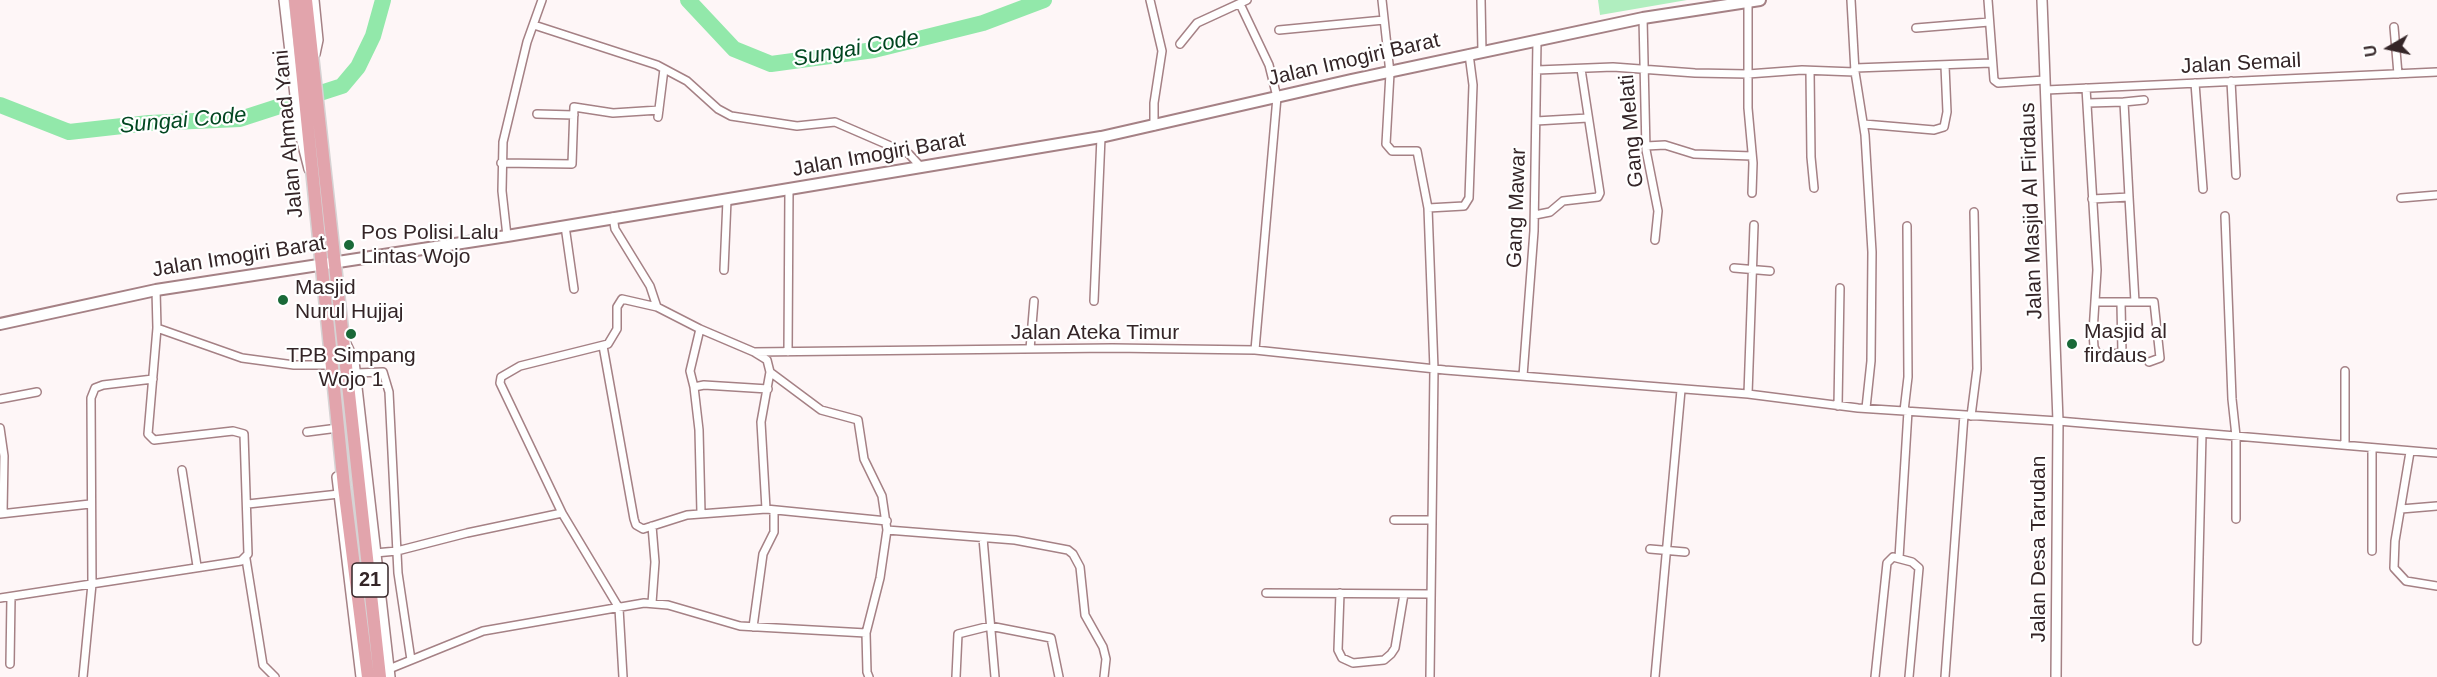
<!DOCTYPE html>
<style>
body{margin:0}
#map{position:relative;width:2437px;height:677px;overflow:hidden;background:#fef6f7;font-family:Arial,sans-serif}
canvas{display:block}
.north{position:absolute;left:2359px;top:18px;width:60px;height:60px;-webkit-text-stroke:4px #fff;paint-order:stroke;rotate:261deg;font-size:16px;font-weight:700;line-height:24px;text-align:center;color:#342527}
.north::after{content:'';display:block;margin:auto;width:21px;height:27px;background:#342527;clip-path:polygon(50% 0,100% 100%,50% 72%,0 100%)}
</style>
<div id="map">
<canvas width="2437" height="677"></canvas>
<div class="north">U</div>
</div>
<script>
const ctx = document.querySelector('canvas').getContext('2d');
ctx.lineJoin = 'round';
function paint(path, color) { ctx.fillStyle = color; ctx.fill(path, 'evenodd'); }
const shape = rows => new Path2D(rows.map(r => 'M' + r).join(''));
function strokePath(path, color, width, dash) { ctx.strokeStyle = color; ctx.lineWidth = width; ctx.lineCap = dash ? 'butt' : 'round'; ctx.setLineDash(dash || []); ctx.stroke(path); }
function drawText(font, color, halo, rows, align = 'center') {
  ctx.font = font + ' Arial,sans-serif'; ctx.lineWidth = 4.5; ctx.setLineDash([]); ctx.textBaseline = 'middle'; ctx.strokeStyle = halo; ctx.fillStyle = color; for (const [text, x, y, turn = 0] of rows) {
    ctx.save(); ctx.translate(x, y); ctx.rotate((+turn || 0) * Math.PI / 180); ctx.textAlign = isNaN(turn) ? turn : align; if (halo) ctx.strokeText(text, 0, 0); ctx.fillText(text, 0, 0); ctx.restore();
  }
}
paint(shape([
 [1598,0,1687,0,1600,15]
]), '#b0eebf');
strokePath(shape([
 [688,0,734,49,771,64,874,50,983,23,1044,0],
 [0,105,69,132,149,123,240,119,342,86,358,67,373,36,383,0]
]), '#92e8aa', 16);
const minor = shape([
 [1150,0,1162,51,1154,103,1154,126],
 [1382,0,1390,73,1386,144,1392,151,1417,151,1428,208],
 [1481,0,1482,52],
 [1851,0,1855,72,1865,135,1872,252,1871,361,1866,408],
 [1988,0,1994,80,1998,83,2045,80],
 [1748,2,1748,108,1753,163,1752,193],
 [1240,4,1269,65,1277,97,1255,350],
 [1643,18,1646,150,1658,211,1655,240],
 [534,25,657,65,687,81,718,109,731,116,797,126,835,122,909,154,921,167],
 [2394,27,2398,74],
 [1916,28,1989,22],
 [1279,30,1384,20],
 [1180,44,1197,23,1247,0],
 [1855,68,1991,63],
 [1537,70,1613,67,1695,73,1748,74,1802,70,1855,72],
 [1810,71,1811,157,1814,188],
 [2231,81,2236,175],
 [2195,83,2203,189],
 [2086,88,2097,270,2093,332,2094,347,2098,355,2122,353,2121,303],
 [2046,90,2437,72],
 [2124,102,2144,100],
 [2088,103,2124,102,2129,197],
 [537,114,574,115],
 [658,117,664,69],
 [1536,121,1588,118],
 [1864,124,1934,130,1944,127,1947,112,1945,66],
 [1646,146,1665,145,1694,154,1752,156],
 [501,163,572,164,574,107,613,113,659,110],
 [2401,198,2437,195],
 [2092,199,2129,197,2135,302],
 [1535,215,1550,212,1563,201,1598,197,1600,193,1581,69],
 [2225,216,2232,399,2236,436,2236,519],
 [613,217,615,229,650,286,657,307,700,329,754,352,767,360,770,372,821,410,858,420,864,459,882,496,887,530,1015,540,1068,550,1073,554,1080,567,1085,615,1103,647,1106,659,1104,677],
 [565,226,574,289],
 [507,236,502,191,503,142,527,42,542,0],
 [1734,268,1770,271],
 [724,270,727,200],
 [1094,301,1101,137],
 [2096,302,2154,302,2160,358,2149,362],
 [157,328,242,358,294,365,331,365],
 [603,346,634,519,636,525,643,529,687,515,766,509,761,422,770,372],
 [1030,349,1034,301],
 [754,352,1112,348,1255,350,1445,370,1748,394,1858,408,2058,421,2437,453],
 [788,352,789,190],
 [356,373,383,372,389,392,398,573,411,660],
 [1523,376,1534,231,1537,41],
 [694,387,690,371,700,329],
 [1748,394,1754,225],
 [0,399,37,392],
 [1838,406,1840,288],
 [1904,411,1908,377,1907,226],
 [1971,416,1977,369,1974,212],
 [0,428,4,456,3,513],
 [307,432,338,428],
 [2345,445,2345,371],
 [2410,452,2395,541,2394,568,2406,581,2437,586],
 [182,470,197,566],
 [248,504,339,494],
 [766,509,887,521],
 [2401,509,2437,506],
 [562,513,500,383,501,377,520,366,608,344,617,329,617,307,622,299,657,307],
 [701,513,699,430,694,387,704,385,768,389],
 [0,514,90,504],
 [1394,520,1432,520],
 [652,526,655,562,652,603],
 [983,538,995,677],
 [1650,549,1685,552],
 [2372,551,2372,448],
 [375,553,397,551,467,533,562,513,619,608,623,677],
 [1899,558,1908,411],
 [246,559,263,665,275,677],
 [1266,593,1431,594],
 [1340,593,1338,650,1342,658,1353,663,1384,660,1391,654,1395,648,1404,594],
 [0,598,241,561,248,554,244,434,233,431,154,440,148,434,157,328,156,290],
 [753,627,763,554,774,532,774,510],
 [866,633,867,672,869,677],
 [2197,641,2202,434],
 [10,664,11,597],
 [389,669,483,631,644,603,668,605,740,626,866,633,880,578,887,530],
 [83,677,92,584,91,398,95,388,103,385,153,379],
 [956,677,958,634,990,626,1051,638,1059,677],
 [1430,677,1434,369,1428,208,1464,206,1469,198,1473,85,1469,54],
 [1655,677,1681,390],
 [1875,677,1887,563,1893,557,1912,562,1919,568,1909,677],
 [1945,677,1964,415]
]);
const tertiary = shape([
 [284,0,299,130,309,169],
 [314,0,318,40,315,54],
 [2042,0,2058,421,2056,677],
 [346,344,354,361,390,677],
 [337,477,361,677]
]);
const secondary = shape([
 [0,324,156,290,507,236,1101,137,1351,80,1643,18,1760,0]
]);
const trunk = shape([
 [295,0,344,487,368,677],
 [306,0,380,677]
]);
strokePath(minor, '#a58185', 10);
strokePath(tertiary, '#a58185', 12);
strokePath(secondary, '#a58185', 14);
strokePath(trunk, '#d6d3d4', 15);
strokePath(minor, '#fff', 7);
strokePath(tertiary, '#fff', 9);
strokePath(secondary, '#fff', 10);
strokePath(trunk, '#e2a4ac', 12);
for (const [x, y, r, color] of [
 [349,245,6,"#1a6938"],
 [283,300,6,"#1a6938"],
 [351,334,6,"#1a6938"],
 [2072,344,6,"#1a6938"]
]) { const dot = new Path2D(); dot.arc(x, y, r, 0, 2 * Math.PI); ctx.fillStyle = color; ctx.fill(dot); strokePath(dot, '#fff', 2); }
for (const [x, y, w] of [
 [370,580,36]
]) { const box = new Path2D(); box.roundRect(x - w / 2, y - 17, w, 34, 4.5); ctx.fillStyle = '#fff'; ctx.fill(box); strokePath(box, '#342527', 1.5); }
drawText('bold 20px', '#342527', null, [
 ["21",370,580]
]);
drawText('21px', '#342527', '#fff', [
 ["Jalan Imogiri Barat",1354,60,-13],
 ["Jalan Semail",2241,64,-3],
 ["Gang Melati",1632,131,-95],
 ["Jalan Ahmad Yani",289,134,-95],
 ["Jalan Imogiri Barat",879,155,-10],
 ["Gang Mawar",1517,208,-88],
 ["Jalan Masjid Al Firdaus",2032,211,-92],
 ["Jalan Imogiri Barat",239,257,-9],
 ["Jalan Ateka Timur",1095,333],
 ["Jalan Desa Tarudan",2039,549,-90]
]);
drawText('21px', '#342527', '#fff', [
 ["Pos Polisi Lalu",361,233],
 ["Lintas Wojo",361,257],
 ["Masjid",295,288],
 ["Nurul Hujjaj",295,312],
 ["Masjid al",2084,332],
 ["firdaus",2084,356],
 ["TPB Simpang",351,356,"center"],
 ["Wojo 1",351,380,"center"]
], 'left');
drawText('italic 22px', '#024721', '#fff', [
 ["Sungai Code",856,49,-10],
 ["Sungai Code",183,121,-5]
]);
</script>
